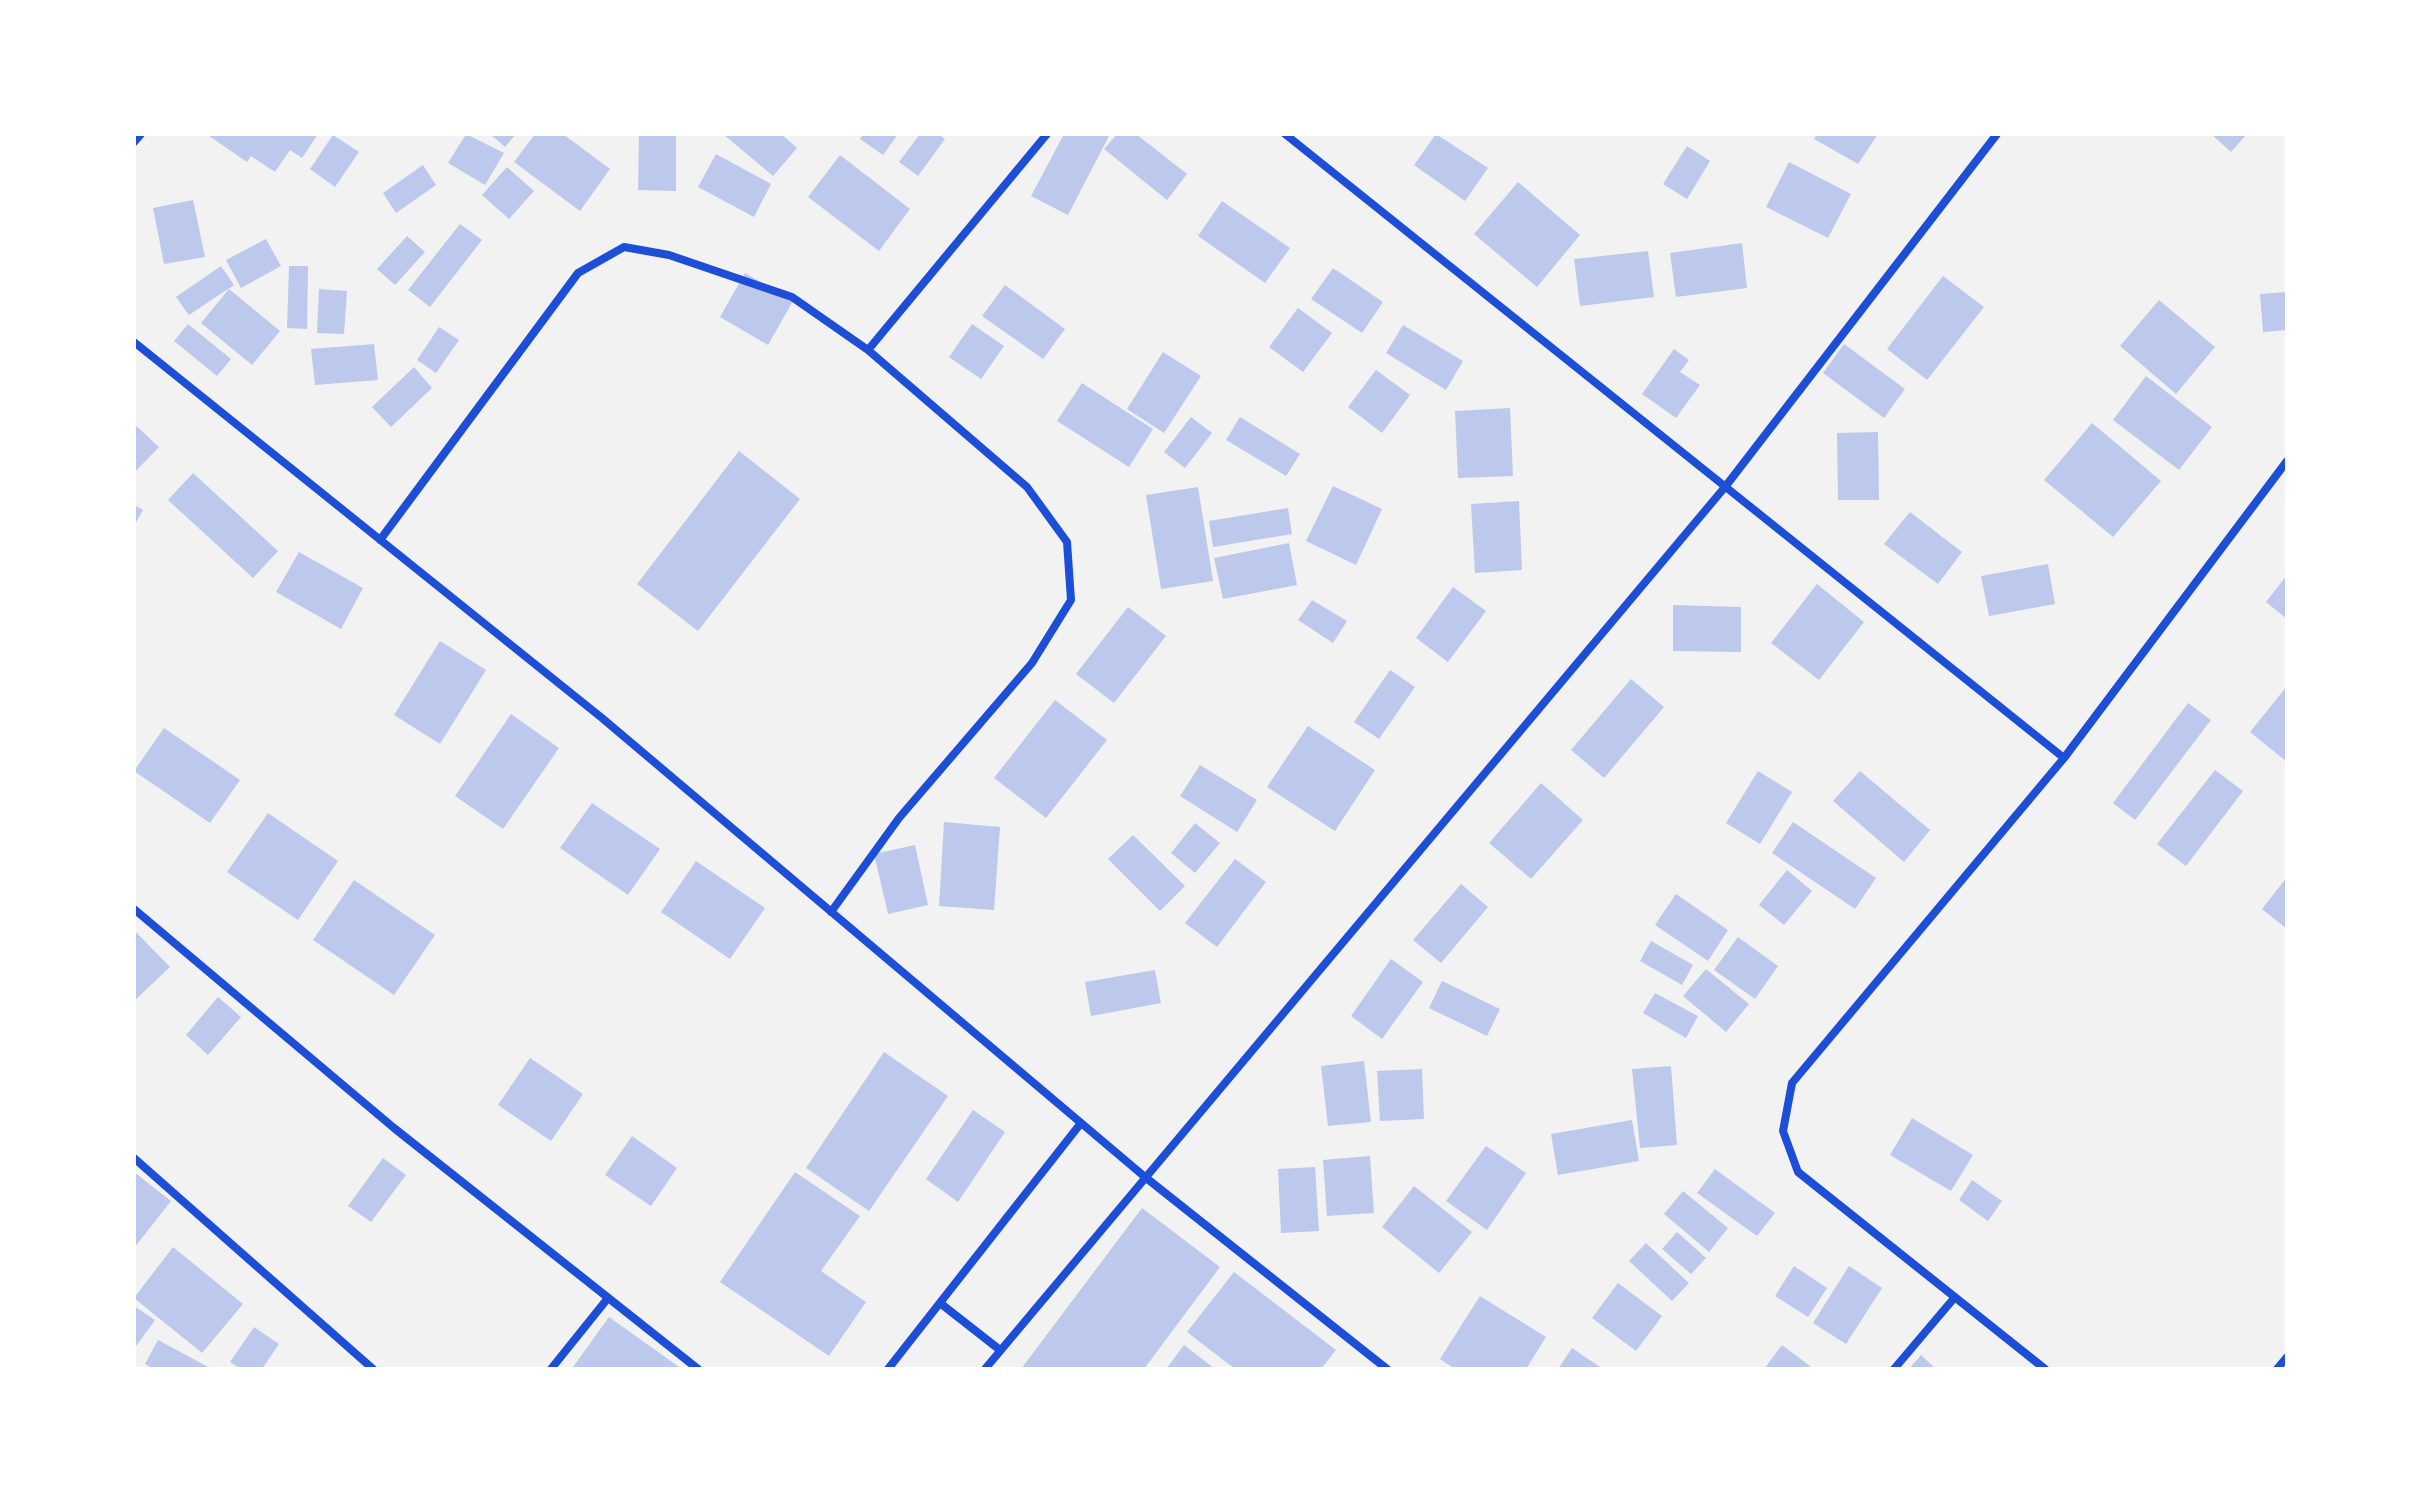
<!DOCTYPE html>
<style>
body{margin:0}
#map{position:relative;width:2421px;height:1503px;overflow:hidden;background:#f2f2f2;font-family:Figtree,sans-serif}
canvas{display:block}
.frame{position:absolute;inset:0;border:136px solid #fff;pointer-events:none}
</style>
<div id="map">
<canvas width="2421" height="1503"></canvas>
<div class="frame"></div>
</div>
<script>
const ctx = document.querySelector('canvas').getContext('2d');
ctx.lineJoin = 'round';
function paint(path, color) { ctx.fillStyle = color; ctx.fill(path, 'evenodd'); }
const shape = rows => new Path2D(rows.map(r => 'M' + r).join(''));
function strokePath(path, color, width, dash) { ctx.strokeStyle = color; ctx.lineWidth = width; ctx.lineCap = dash ? 'butt' : 'round'; ctx.setLineDash(dash || []); ctx.stroke(path); }
paint(shape([
 [206,134,318,134,302,158,290,150,275,172,251,156,247,162],
 [466,134,504,153,485,185,448,163],
 [490,134,516,134,505,147],
 [535,134,563,134,610,169,580,211,514,162],
 [639,134,676,134,676,191,638,190],
 [723,134,781,134,797,148,773,176],
 [863,134,898,134,883,155,860,139],
 [920,134,938,134,945,139,918,176,899,162],
 [1064,134,1110,134,1068,215,1031,196],
 [1117,134,1136,134,1187,174,1167,200,1104,149],
 [1436,134,1488,168,1465,201,1414,165],
 [1817,134,1878,134,1858,164,1814,139],
 [2211,134,2247,134,2231,152],
 [333,135,359,152,335,187,310,169],
 [1687,146,1710,161,1687,199,1663,184],
 [716,154,771,184,754,217,698,187],
 [840,155,910,209,879,251,808,197],
 [1789,162,1851,194,1828,238,1766,207],
 [423,165,436,185,396,213,383,193],
 [507,167,534,191,509,219,482,195],
 [1518,182,1580,235,1537,287,1474,234],
 [193,200,205,257,164,264,153,208],
 [1222,201,1290,248,1265,283,1198,236],
 [460,224,482,240,430,307,408,290],
 [407,236,425,252,395,285,377,269],
 [266,239,281,266,241,288,226,260],
 [1742,243,1747,288,1676,297,1670,253],
 [1648,251,1654,297,1580,306,1574,259],
 [221,266,234,285,189,315,176,297],
 [289,266,308,266,307,329,287,328],
 [1333,268,1383,302,1362,333,1311,299],
 [745,273,793,301,768,345,720,317],
 [1943,276,1984,307,1927,380,1887,349],
 [1005,285,1065,329,1043,359,982,316],
 [229,289,280,331,252,365,201,323],
 [319,289,347,291,344,334,317,333],
 [2287,292,2287,330,2263,332,2260,294],
 [2159,300,2215,347,2176,394,2120,346],
 [1298,308,1332,333,1303,372,1269,347],
 [188,324,231,359,217,376,174,341],
 [972,324,1004,346,981,379,949,357],
 [1403,325,1463,361,1446,390,1386,353],
 [439,327,459,340,436,373,417,360],
 [374,344,378,380,315,385,311,349],
 [1844,344,1905,389,1884,418,1823,373],
 [1674,349,1689,360,1680,372,1700,385,1676,418,1642,394],
 [1163,352,1201,376,1164,433,1127,409],
 [414,367,432,388,391,427,372,407],
 [1376,370,1410,395,1382,433,1348,407],
 [2146,376,2212,427,2179,470,2113,420],
 [1082,383,1153,429,1129,467,1057,421],
 [1510,408,1513,476,1458,478,1455,411],
 [1191,417,1212,433,1185,468,1164,452],
 [1240,417,1300,454,1286,476,1226,440],
 [2092,423,2161,481,2113,537,2044,480],
 [134,424,159,447,134,473],
 [1878,432,1879,500,1838,500,1837,433],
 [739,451,800,499,698,631,637,584],
 [193,473,278,551,253,578,168,500],
 [1333,486,1382,509,1356,565,1306,541],
 [1198,487,1213,581,1161,589,1146,495],
 [1519,501,1522,570,1475,573,1471,504],
 [134,505,143,510,134,526],
 [1288,508,1292,534,1213,547,1209,521],
 [1910,512,1962,552,1938,584,1884,544],
 [1289,543,1297,585,1223,599,1214,558],
 [299,552,363,588,341,629,276,592],
 [2048,564,2055,604,1989,616,1981,576],
 [2287,575,2287,619,2266,602],
 [1817,584,1864,622,1819,680,1771,643],
 [1453,587,1486,611,1448,662,1416,638],
 [1312,600,1347,621,1333,643,1298,620],
 [1673,605,1741,607,1741,652,1673,651],
 [1128,607,1166,636,1114,703,1076,674],
 [440,641,486,670,440,744,394,715],
 [1390,670,1415,687,1379,739,1354,722],
 [1631,679,1664,707,1604,778,1571,750],
 [2287,686,2287,762,2250,732],
 [1055,700,1107,740,1046,818,994,778],
 [2188,703,2211,720,2135,820,2113,803],
 [511,714,559,748,503,829,455,796],
 [1308,726,1375,770,1335,831,1267,787],
 [164,728,240,780,210,823,134,771],
 [1200,765,1257,800,1237,832,1180,796],
 [2215,770,2243,791,2186,866,2157,844],
 [1758,771,1792,792,1760,844,1726,823],
 [1860,771,1930,830,1904,862,1833,801],
 [1541,783,1583,820,1531,879,1489,843],
 [592,803,660,849,628,895,560,848],
 [268,813,338,861,298,920,227,872],
 [944,822,1000,827,994,910,939,906],
 [1793,822,1876,878,1855,909,1772,853],
 [1195,823,1220,843,1195,873,1171,853],
 [1133,835,1185,886,1160,911,1108,859],
 [915,845,928,905,888,914,874,854],
 [1235,859,1266,882,1217,947,1185,923],
 [696,861,765,908,730,959,661,912],
 [1787,870,1812,891,1784,925,1759,905],
 [2287,877,2287,929,2262,909],
 [354,880,435,935,394,995,313,940],
 [1461,884,1488,907,1441,963,1413,940],
 [1676,894,1728,930,1708,961,1655,925],
 [134,930,170,967,134,1001],
 [1738,937,1778,966,1755,999,1714,970],
 [1651,941,1693,965,1682,985,1640,961],
 [1391,959,1423,982,1382,1039,1351,1016],
 [1706,969,1749,1004,1726,1032,1683,996],
 [1155,970,1161,1003,1091,1016,1085,982],
 [1442,981,1500,1009,1487,1036,1429,1008],
 [1655,993,1698,1016,1686,1038,1643,1013],
 [218,997,241,1017,208,1055,186,1035],
 [884,1052,948,1096,869,1211,806,1168],
 [530,1058,583,1094,551,1141,498,1105],
 [1364,1061,1371,1122,1328,1126,1321,1066],
 [1671,1066,1677,1145,1640,1148,1632,1069],
 [1422,1069,1424,1119,1380,1121,1377,1071],
 [973,1110,1005,1132,958,1202,926,1179],
 [1912,1118,1973,1155,1951,1191,1890,1155],
 [1632,1120,1639,1161,1558,1175,1551,1134],
 [632,1136,677,1168,651,1206,605,1175],
 [1486,1146,1526,1173,1487,1230,1446,1201],
 [1370,1156,1374,1213,1327,1216,1323,1160],
 [383,1158,406,1175,371,1222,348,1206],
 [1315,1167,1319,1231,1281,1233,1278,1169],
 [1715,1169,1775,1213,1757,1236,1697,1193],
 [134,1172,171,1201,134,1248],
 [795,1172,860,1216,821,1271,866,1302,829,1356,720,1282],
 [1972,1180,2002,1201,1988,1221,1959,1200],
 [1414,1186,1472,1232,1439,1273,1382,1227],
 [1683,1191,1728,1228,1709,1252,1664,1214],
 [1142,1208,1220,1267,1144,1369,1021,1369],
 [1677,1232,1706,1258,1691,1274,1662,1249],
 [1646,1243,1689,1283,1672,1301,1629,1261],
 [173,1247,243,1304,202,1353,134,1298],
 [1794,1266,1827,1288,1808,1317,1775,1296],
 [1849,1266,1882,1288,1846,1344,1813,1323],
 [1234,1272,1336,1350,1321,1369,1235,1369,1187,1332],
 [1618,1283,1662,1316,1636,1351,1592,1318],
 [1480,1296,1546,1337,1526,1369,1455,1369,1440,1359],
 [134,1306,155,1320,134,1349],
 [609,1317,682,1369,576,1369,573,1367],
 [254,1327,279,1344,262,1369,241,1369,230,1362],
 [158,1340,212,1369,154,1369,145,1364],
 [1184,1345,1215,1369,1166,1369],
 [1782,1345,1814,1369,1764,1369],
 [1572,1348,1603,1369,1558,1369],
 [1921,1355,1936,1369,1909,1369]
]), '#bdc9ec');
strokePath(shape([
 [1285,134,2064,758],
 [134,142,141,134],
 [134,342,602,718,1145,1177,1387,1369],
 [868,350,1047,134],
 [380,540,578,273,624,247,669,255,792,297,868,350,1027,487,1067,542,1071,600,1032,663,899,818,831,912],
 [134,909,394,1128,698,1369],
 [134,1158,373,1369],
 [940,1303,1000,1350],
 [551,1369,608,1298],
 [888,1369,1081,1123],
 [985,1369,1725,487,1997,134],
 [1894,1369,1955,1297],
 [2045,1369,1798,1172,1783,1131,1792,1083,2064,758,2287,461],
 [2277,1369,2287,1357]
]), '#1d4ed8', 8);
</script>
